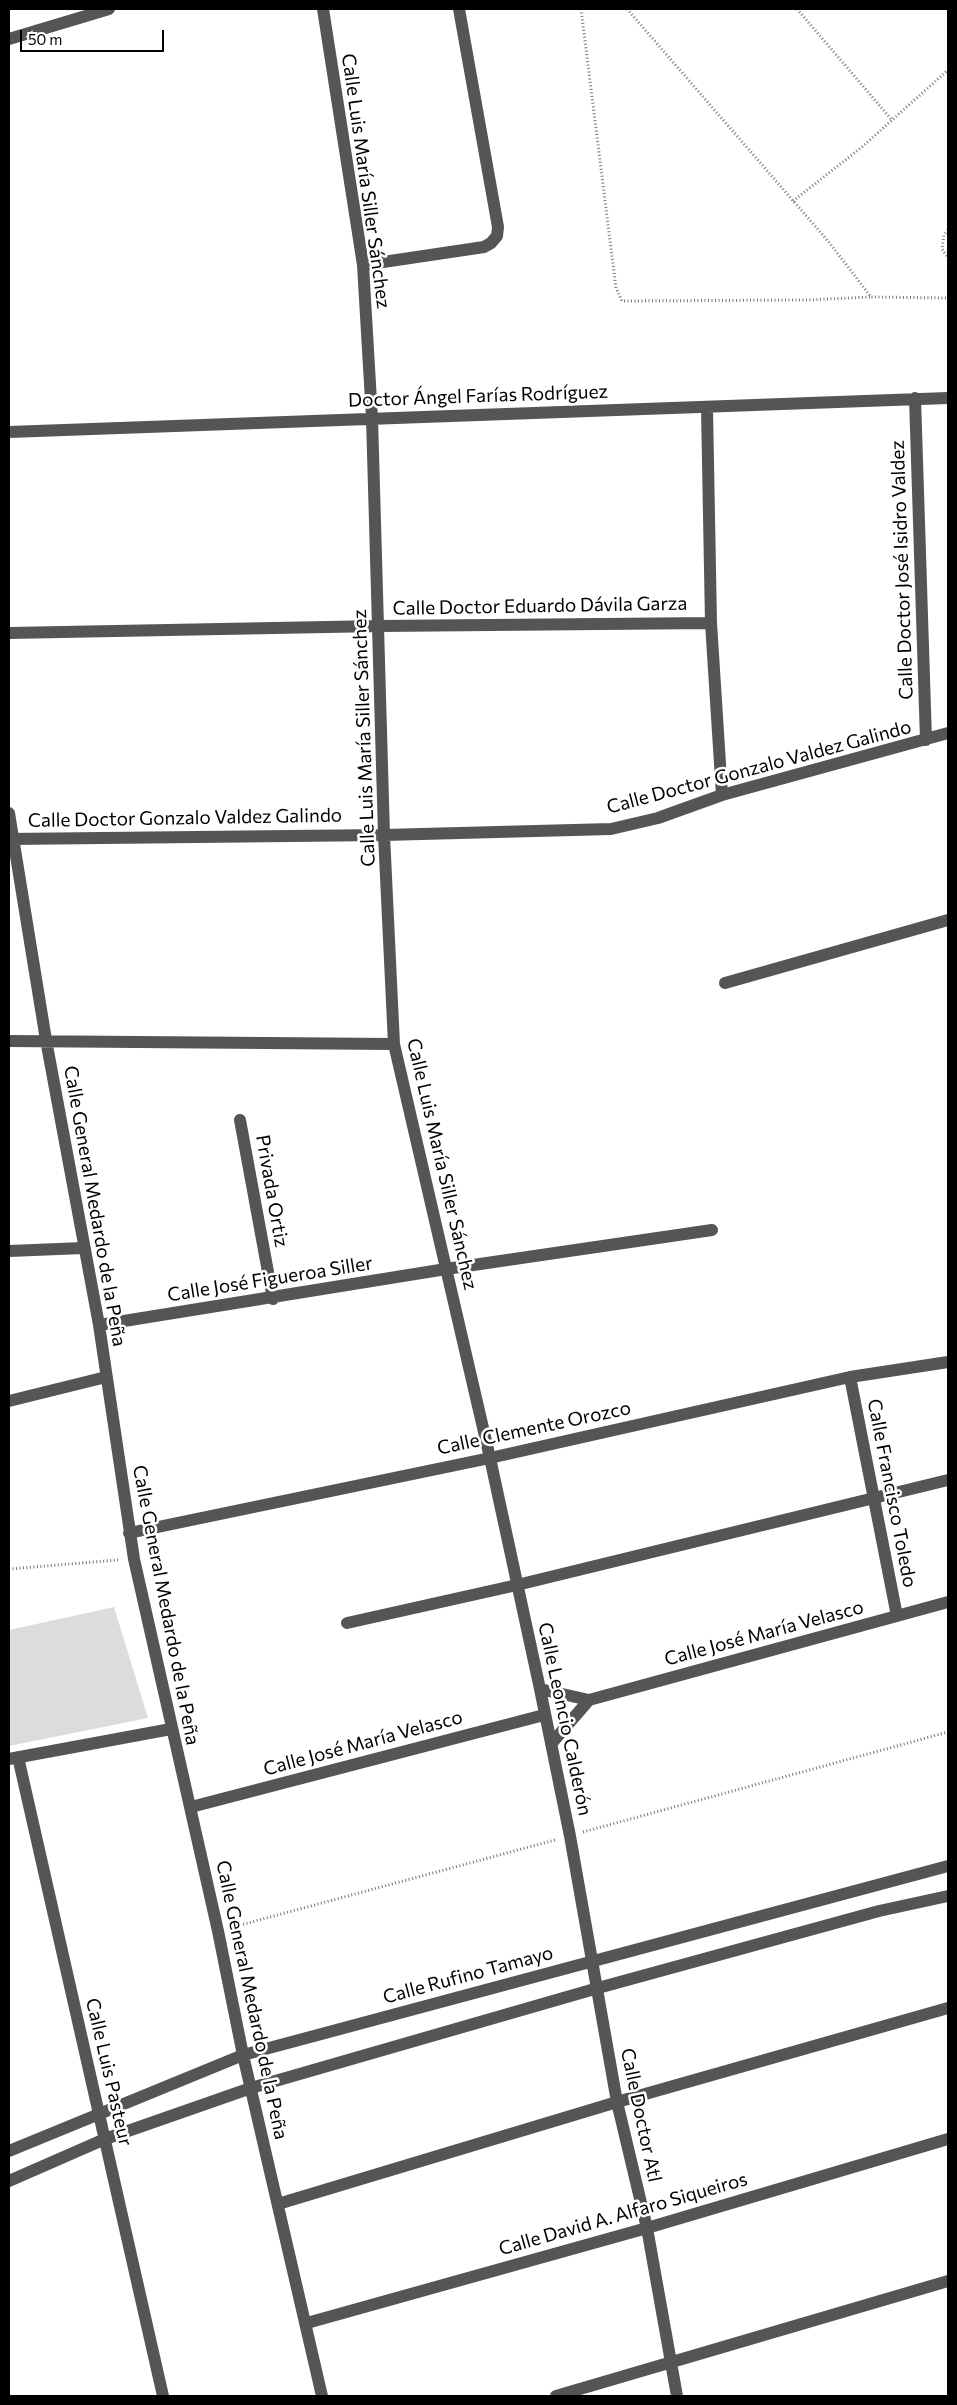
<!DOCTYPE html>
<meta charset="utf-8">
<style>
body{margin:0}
#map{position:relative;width:957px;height:2405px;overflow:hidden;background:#fff;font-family:Commissioner,sans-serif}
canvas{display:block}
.frame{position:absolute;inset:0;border:10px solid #000;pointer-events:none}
.scale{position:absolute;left:20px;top:30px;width:144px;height:22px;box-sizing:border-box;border:2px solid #000;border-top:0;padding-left:6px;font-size:15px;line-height:18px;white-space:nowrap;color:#000;-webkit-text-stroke:4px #fff;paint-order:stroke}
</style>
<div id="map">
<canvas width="957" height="2405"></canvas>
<div class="frame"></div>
<div class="scale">50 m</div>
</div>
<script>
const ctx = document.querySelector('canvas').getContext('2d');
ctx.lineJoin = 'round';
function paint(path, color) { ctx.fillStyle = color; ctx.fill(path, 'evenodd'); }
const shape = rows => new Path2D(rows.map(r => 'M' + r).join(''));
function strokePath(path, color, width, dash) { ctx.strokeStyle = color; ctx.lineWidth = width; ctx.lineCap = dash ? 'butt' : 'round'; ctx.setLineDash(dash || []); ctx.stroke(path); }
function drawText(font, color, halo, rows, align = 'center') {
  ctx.font = font + ' Commissioner,sans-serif'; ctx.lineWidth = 5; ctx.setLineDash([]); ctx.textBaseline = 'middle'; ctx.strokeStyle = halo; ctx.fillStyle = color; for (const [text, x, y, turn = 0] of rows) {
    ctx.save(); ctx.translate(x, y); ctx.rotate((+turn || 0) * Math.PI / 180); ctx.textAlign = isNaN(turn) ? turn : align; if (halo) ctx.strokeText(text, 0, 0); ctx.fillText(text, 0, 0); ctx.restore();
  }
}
paint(shape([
 [114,1607,148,1718,9,1746,9,1630]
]), '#dcdcdc');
strokePath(shape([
 [581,9,616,288,622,301,806,300,871,297],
 [627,9,828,241,871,297,948,298],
 [797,9,892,120],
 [793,201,862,147,948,70],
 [948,230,944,235,942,249,948,258],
 [9,1569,118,1560],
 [583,1832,948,1732],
 [233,1927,555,1840]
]), '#777', 3, [1, 2.5]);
strokePath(shape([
 [323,9,363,265,372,418,384,835,394,1044,490,1458,540,1689,570,1836,617,2102,647,2228,677,2396],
 [9,39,109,9],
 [363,265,484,247,491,243,497,236,498,227,459,9],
 [915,398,926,740],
 [707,408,711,623,722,795],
 [9,432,948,398],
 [9,633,380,626,711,623],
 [9,813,46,1040,99,1325,134,1559,218,1931,243,2055,322,2396],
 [9,839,384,835,611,829,658,818,722,795,948,733],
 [725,983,948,920],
 [9,1041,394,1044],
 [240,1120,273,1299],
 [9,1251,83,1248],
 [99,1325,446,1269,712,1230],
 [850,1377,897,1616],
 [9,1401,106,1377],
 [129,1533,490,1458,850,1377,948,1362],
 [347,1623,517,1585,948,1480],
 [540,1689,589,1700,948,1602],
 [551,1744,589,1700],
 [18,1757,163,2396],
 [9,1759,171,1729],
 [191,1807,544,1715],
 [9,2151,243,2055,948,1866],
 [9,2181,105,2139,251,2088,598,1988,879,1911,948,1896],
 [278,2204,617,2102,948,2008],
 [307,2323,647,2228,948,2139],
 [556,2396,948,2281]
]), '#555', 12);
drawText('19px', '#000', '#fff', [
 ["Calle Luis María Siller Sánchez",366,181,82],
 ["Doctor Ángel Farías Rodríguez",478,396,-2],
 ["Calle Doctor José Isidro Valdez",902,570,-92],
 ["Calle Doctor Eduardo Dávila Garza",540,606,-1],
 ["Calle Luis María Siller Sánchez",364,738,-92],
 ["Calle Doctor Gonzalo Valdez Galindo",759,767,-15],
 ["Calle Doctor Gonzalo Valdez Galindo",185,818,-1],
 ["Calle Luis María Siller Sánchez",442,1164,77],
 ["Privada Ortiz",272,1191,80],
 ["Calle General Medardo de la Peña",95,1206,80],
 ["Calle José Figueroa Siller",270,1279,-9],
 ["Calle Clemente Orozco",534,1428,-12],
 ["Calle Francisco Toledo",892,1493,79],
 ["Calle General Medardo de la Peña",166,1605,79],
 ["Calle José María Velasco",764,1633,-15],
 ["Calle Leoncio Calderón",565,1719,78],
 ["Calle José María Velasco",363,1743,-15],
 ["Calle Rufino Tamayo",468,1975,-15],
 ["Calle General Medardo de la Peña",252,2000,78],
 ["Calle Luis Pasteur",109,2072,77],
 ["Calle Doctor Atl",641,2115,78],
 ["Calle David A. Alfaro Siqueiros",623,2214,-16]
]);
</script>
